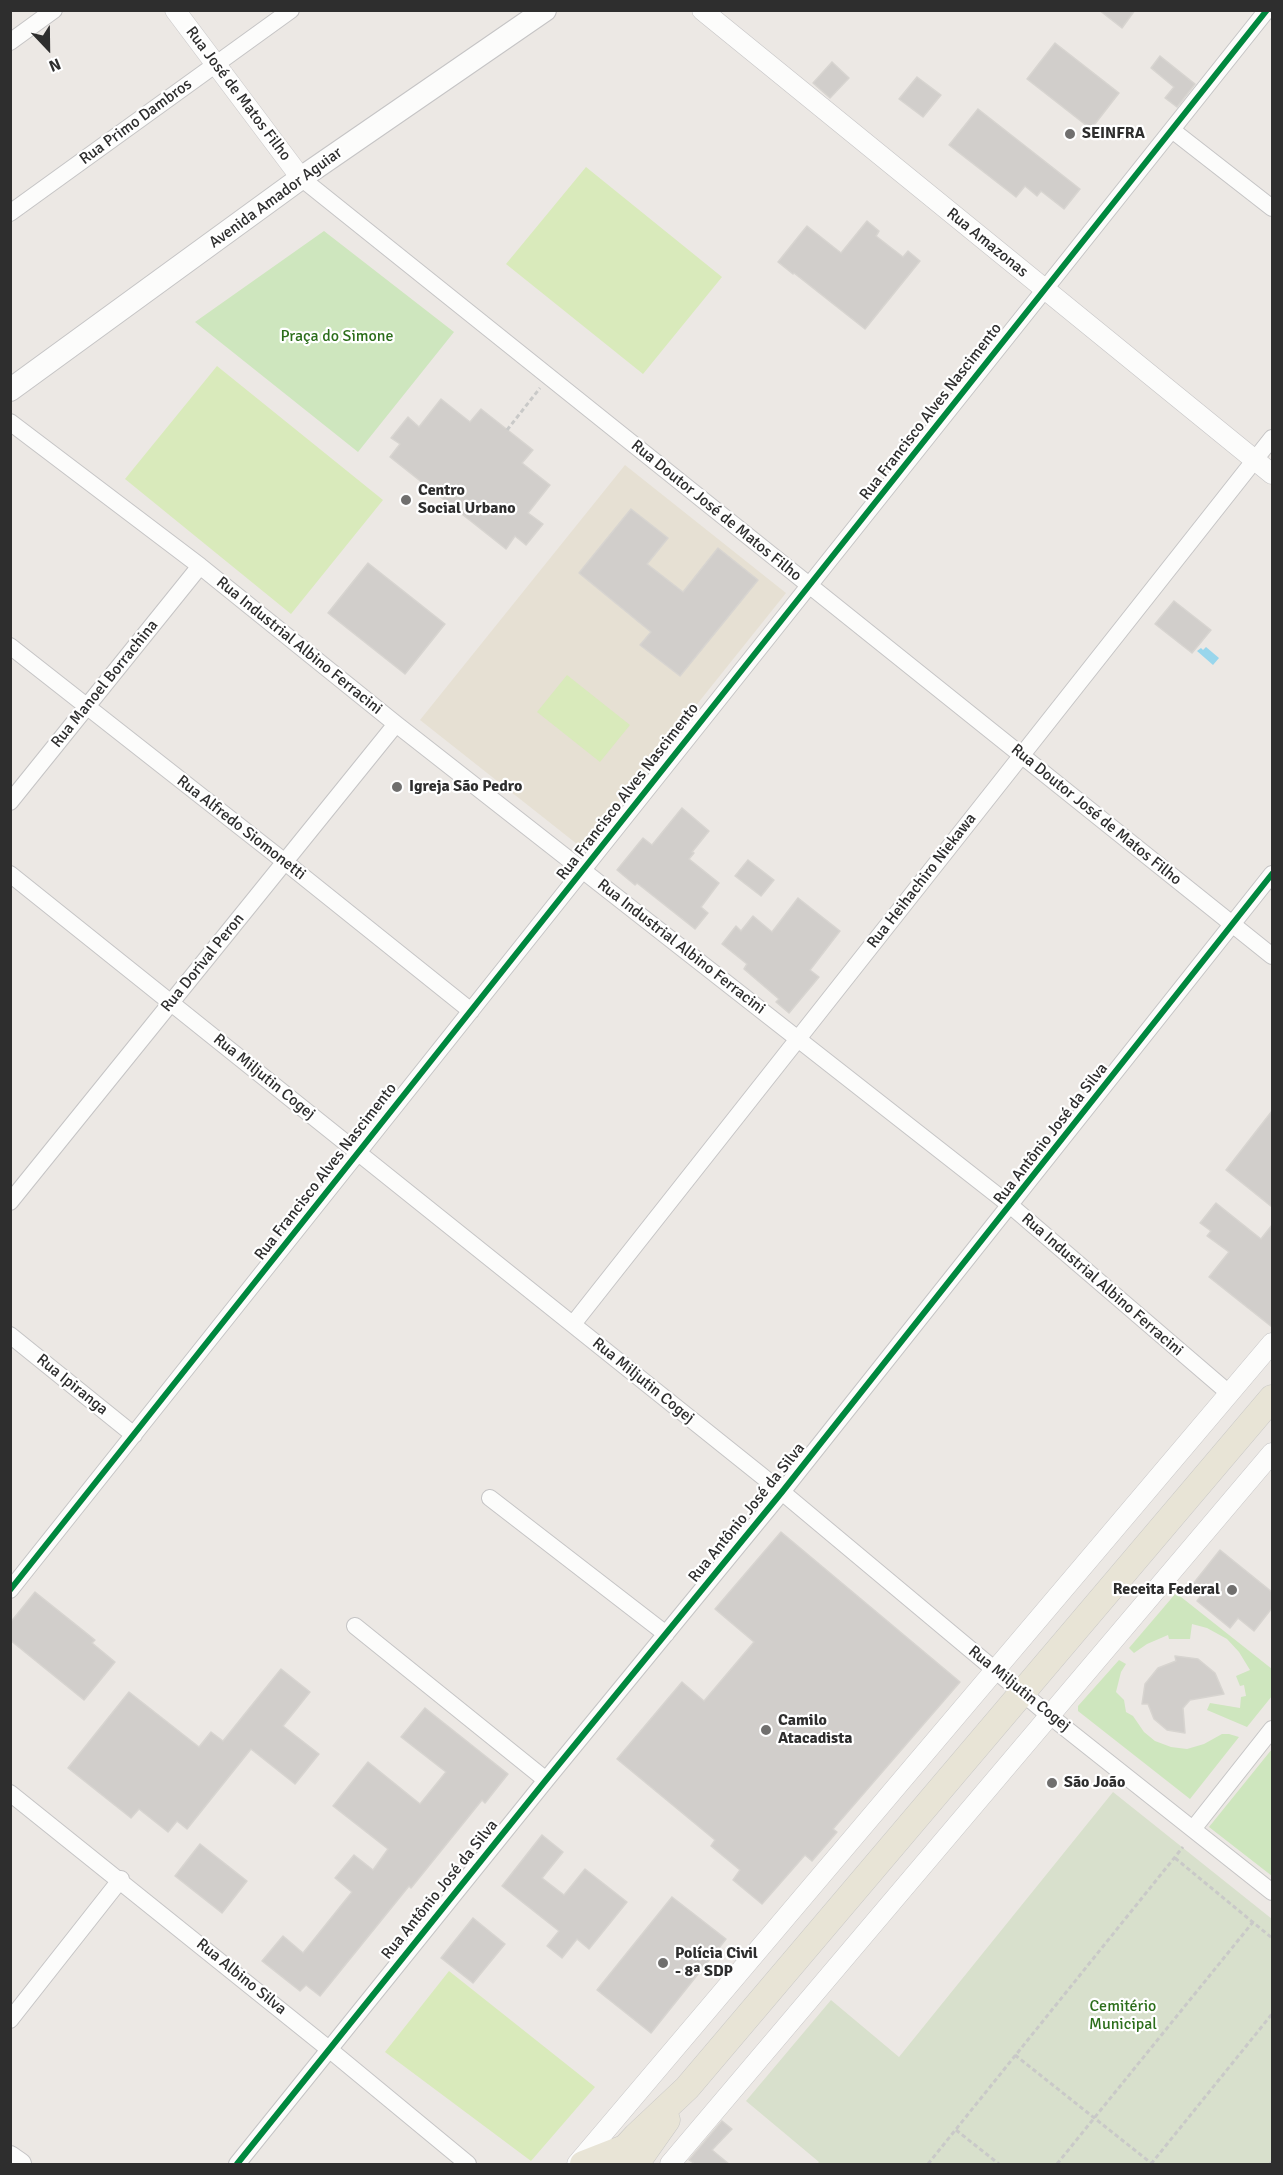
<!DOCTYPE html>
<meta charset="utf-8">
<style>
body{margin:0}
#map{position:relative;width:1283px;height:2175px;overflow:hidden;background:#ece8e4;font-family:Signika,sans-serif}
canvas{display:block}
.frame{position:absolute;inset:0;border:12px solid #2e2e2e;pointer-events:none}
.north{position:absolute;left:18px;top:18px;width:60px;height:60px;-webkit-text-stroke:4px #fff;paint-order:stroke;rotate:158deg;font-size:16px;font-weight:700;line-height:24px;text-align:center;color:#2e2e2e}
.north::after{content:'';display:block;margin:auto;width:21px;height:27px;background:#2e2e2e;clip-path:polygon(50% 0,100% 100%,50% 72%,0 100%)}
</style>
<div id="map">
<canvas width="1283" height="2175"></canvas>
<div class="frame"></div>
<div class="north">N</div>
</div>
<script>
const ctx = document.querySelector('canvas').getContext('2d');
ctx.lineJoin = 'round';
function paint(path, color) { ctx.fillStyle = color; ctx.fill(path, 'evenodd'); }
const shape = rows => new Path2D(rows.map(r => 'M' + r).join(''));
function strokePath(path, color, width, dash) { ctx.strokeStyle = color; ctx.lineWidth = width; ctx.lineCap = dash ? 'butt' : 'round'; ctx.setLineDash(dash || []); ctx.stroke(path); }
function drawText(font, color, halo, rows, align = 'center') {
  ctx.font = font + ' Signika,sans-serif'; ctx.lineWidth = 4.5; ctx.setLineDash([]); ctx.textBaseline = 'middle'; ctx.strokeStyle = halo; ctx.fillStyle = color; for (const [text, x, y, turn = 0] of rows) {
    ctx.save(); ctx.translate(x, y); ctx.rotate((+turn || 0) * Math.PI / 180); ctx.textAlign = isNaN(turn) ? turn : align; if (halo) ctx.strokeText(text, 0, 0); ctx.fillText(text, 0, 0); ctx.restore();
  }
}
paint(shape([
 [625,465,786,593,582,848,420,720]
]), '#e6e0d3');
paint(shape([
 [324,231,454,332,358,452,195,322],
 [1176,1593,1272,1669,1272,1696,1247,1727,1207,1710,1210,1703,1240,1708,1241,1697,1246,1696,1244,1685,1240,1686,1236,1676,1250,1670,1239,1652,1227,1639,1207,1628,1192,1624,1190,1639,1169,1639,1168,1635,1147,1644,1134,1653,1129,1648],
 [1119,1660,1126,1664,1121,1672,1116,1692,1124,1700,1126,1712,1133,1716,1144,1732,1155,1741,1171,1747,1187,1749,1204,1744,1222,1734,1229,1734,1239,1737,1190,1799,1078,1711,1078,1706],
 [1272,1749,1272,1876,1209,1827]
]), '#cee6be');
paint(shape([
 [1113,1792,1272,1919,1272,2164,817,2164,819,2162,746,2101,831,2000,899,2057]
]), '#d8e0cc');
paint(shape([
 [586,167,722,277,643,374,506,264],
 [217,366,383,500,291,614,125,479],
 [567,675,630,725,600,762,537,712],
 [449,1971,595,2087,531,2161,385,2052]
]), '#d9eabb');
paint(shape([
 [1206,647,1219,658,1213,665,1197,651,1201,648,1203,650]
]), '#99d6ec');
const building = shape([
 [1099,10,1135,10,1122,28,1099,10],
 [1055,43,1119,93,1091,129,1027,79,1055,43],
 [1160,56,1195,84,1177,107,1165,98,1174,87,1151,68,1160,56],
 [832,62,849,78,830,98,813,83,832,62],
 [917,77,941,95,923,117,899,99,917,77],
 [978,109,1080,189,1064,209,1041,191,1037,196,1025,186,1016,197,949,145,978,109],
 [867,221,879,231,876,236,903,257,908,251,920,261,865,329,794,273,793,274,778,262,807,226,841,253,867,221],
 [441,399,470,422,481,409,533,450,522,463,550,485,528,513,543,524,526,545,515,536,506,549,390,457,400,444,391,438,408,417,419,427,441,399],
 [631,509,668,538,647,564,683,592,718,548,758,580,680,676,640,645,651,632,579,573,631,509],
 [368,563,445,624,405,674,328,613,368,563],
 [1174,601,1211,630,1192,653,1155,624,1174,601],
 [682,808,709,831,692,852,694,853,689,859,719,883,701,907,708,913,695,929,637,883,635,885,617,870,643,838,652,845,682,808],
 [748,860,774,880,761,896,735,876,748,860],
 [798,898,840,931,810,970,819,977,789,1013,776,1002,779,999,744,969,747,964,722,944,736,926,741,931,753,916,772,932,798,898],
 [1272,1111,1272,1207,1226,1170,1272,1111],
 [1216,1203,1261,1239,1272,1225,1272,1327,1209,1277,1229,1252,1207,1236,1211,1231,1200,1223,1216,1203],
 [781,1532,960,1682,833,1829,837,1832,812,1861,805,1855,762,1904,733,1880,740,1870,711,1846,715,1840,617,1759,682,1682,704,1701,754,1642,715,1609,781,1532],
 [1220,1550,1272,1592,1272,1608,1254,1631,1238,1618,1230,1628,1197,1601,1203,1593,1193,1584,1220,1550],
 [35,1592,95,1640,92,1643,115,1662,84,1700,10,1640,10,1623,35,1592],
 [1175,1656,1198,1659,1215,1673,1224,1694,1190,1700,1183,1708,1185,1733,1167,1730,1154,1719,1148,1704,1142,1704,1145,1684,1158,1668,1176,1661,1175,1656],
 [281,1669,310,1692,283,1726,319,1754,295,1784,251,1749,187,1829,177,1821,168,1832,139,1809,131,1818,68,1768,129,1692,199,1747,211,1732,223,1741,281,1669],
 [425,1708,508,1774,485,1803,482,1800,411,1888,409,1886,320,1996,306,1985,300,1991,262,1961,283,1936,303,1953,352,1892,335,1878,354,1855,373,1870,388,1849,333,1806,368,1762,420,1804,446,1772,401,1737,425,1708],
 [542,1835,563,1852,542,1878,564,1895,585,1869,627,1902,589,1949,577,1939,562,1958,547,1946,559,1931,502,1886,542,1835],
 [200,1844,247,1881,222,1913,175,1876,200,1844],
 [672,1897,726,1939,651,2033,597,1990,672,1897],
 [473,1918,505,1944,473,1983,441,1958,473,1918],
 [722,2121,732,2129,712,2150,729,2164,695,2164,689,2160,722,2121]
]);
paint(building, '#d1cecb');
strokePath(building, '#d7d4d0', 1.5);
const minor = shape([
 [10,42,54,10],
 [1172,130,1272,208],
 [301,178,1272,956],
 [10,213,291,10],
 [10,422,200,566,396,724,1011,1206,1230,1394],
 [10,646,285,862,471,1011],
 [10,802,200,566],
 [10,874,782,1492,1050,1716,1272,1892],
 [10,1202,396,724],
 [573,1324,1272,438],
 [10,1335,134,1435],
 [490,1498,666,1634],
 [10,1590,1267,10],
 [355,1626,546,1780],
 [10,1793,330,2050,468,2164],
 [1193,1829,1272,1729],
 [10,2020,121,1879],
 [237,2164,546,1780,782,1492,1272,874]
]);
const tertiary = shape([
 [175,10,301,178],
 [702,10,1272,474],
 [577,2164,1272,1343],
 [670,2164,1272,1453]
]);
const secondary = shape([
 [10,390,301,178,545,10],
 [10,2157,20,2164]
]);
const primary = shape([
 [583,2164,624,2148],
 [610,2164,636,2136,687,2088,1272,1398],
 [636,2164,667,2120]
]);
strokePath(minor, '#c5c4c5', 18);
strokePath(tertiary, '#c5c4c5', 21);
strokePath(secondary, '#c5c4c5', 24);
strokePath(primary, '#c6c5c4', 27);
strokePath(shape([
 [507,430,540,388],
 [1175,1858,1272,1938],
 [1015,2055,1151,2163],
 [956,2130,999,2164],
 [928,2164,1183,1847],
 [1057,2164,1253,1922],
 [1151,2164,1272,2014],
 [1270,2164,1272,2162]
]), '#c9c9c8', 3, [4.5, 3]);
strokePath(minor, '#fcfcfb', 16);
strokePath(tertiary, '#fcfcfb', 20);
strokePath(secondary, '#fcfcfb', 22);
strokePath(primary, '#e8e4d6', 26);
strokePath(shape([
 [10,1590,1267,10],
 [237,2164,546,1780,782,1492,1272,874]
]), '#00873e', 6);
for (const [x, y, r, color] of [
 [1070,134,6,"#706f6e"],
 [406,500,6,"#706f6e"],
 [397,787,6,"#706f6e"],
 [1232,1590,6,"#706f6e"],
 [766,1730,6,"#706f6e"],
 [1052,1783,6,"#706f6e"],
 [663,1963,6,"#706f6e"]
]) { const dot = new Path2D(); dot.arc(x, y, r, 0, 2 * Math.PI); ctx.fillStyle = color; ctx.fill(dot); strokePath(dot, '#fff', 2); }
drawText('16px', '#2e2e2e', '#fff', [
 ["Rua José de Matos Filho",238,94,53],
 ["Rua Primo Dambros",136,122,-36],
 ["Avenida Amador Aguiar",276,198,-36],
 ["Rua Amazonas",987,243,39],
 ["Rua Francisco Alves Nascimento",931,412,-52],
 ["Rua Doutor José de Matos Filho",716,511,39],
 ["Rua Industrial Albino Ferracini",299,646,39],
 ["Rua Manoel Borrachina",105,684,-51],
 ["Rua Francisco Alves Nascimento",628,792,-52],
 ["Rua Doutor José de Matos Filho",1096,815,39],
 ["Rua Alfredo Siomonetti",241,828,38],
 ["Rua Heihachiro Niekawa",922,881,-52],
 ["Rua Industrial Albino Ferracini",681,947,38],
 ["Rua Dorival Peron",203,963,-51],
 ["Rua Miljutin Cogej",264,1077,39],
 ["Rua Antônio José da Silva",1051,1134,-52],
 ["Rua Francisco Alves Nascimento",326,1172,-52],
 ["Rua Industrial Albino Ferracini",1102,1285,41],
 ["Rua Miljutin Cogej",643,1381,39],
 ["Rua Ipiranga",72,1385,39],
 ["Rua Antônio José da Silva",747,1513,-51],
 ["Rua Miljutin Cogej",1019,1689,39],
 ["Rua Antônio José da Silva",440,1890,-51],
 ["Rua Albino Silva",241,1977,39]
]);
drawText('bold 16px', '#2e2e2e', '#fff', [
 ["SEINFRA",1082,134],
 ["Centro",418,491],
 ["Social Urbano",418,509],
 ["Igreja São Pedro",409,787],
 ["Receita Federal",1220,1590,"right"],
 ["Camilo",778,1721],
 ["Atacadista",778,1739],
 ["São João",1064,1783],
 ["Polícia Civil",675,1954],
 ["- 8ª SDP",675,1972]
], 'left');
drawText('16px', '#2c6e1b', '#fff', [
 ["Praça do Simone",337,337],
 ["Cemitério",1123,2007],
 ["Municipal",1123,2025]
]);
</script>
